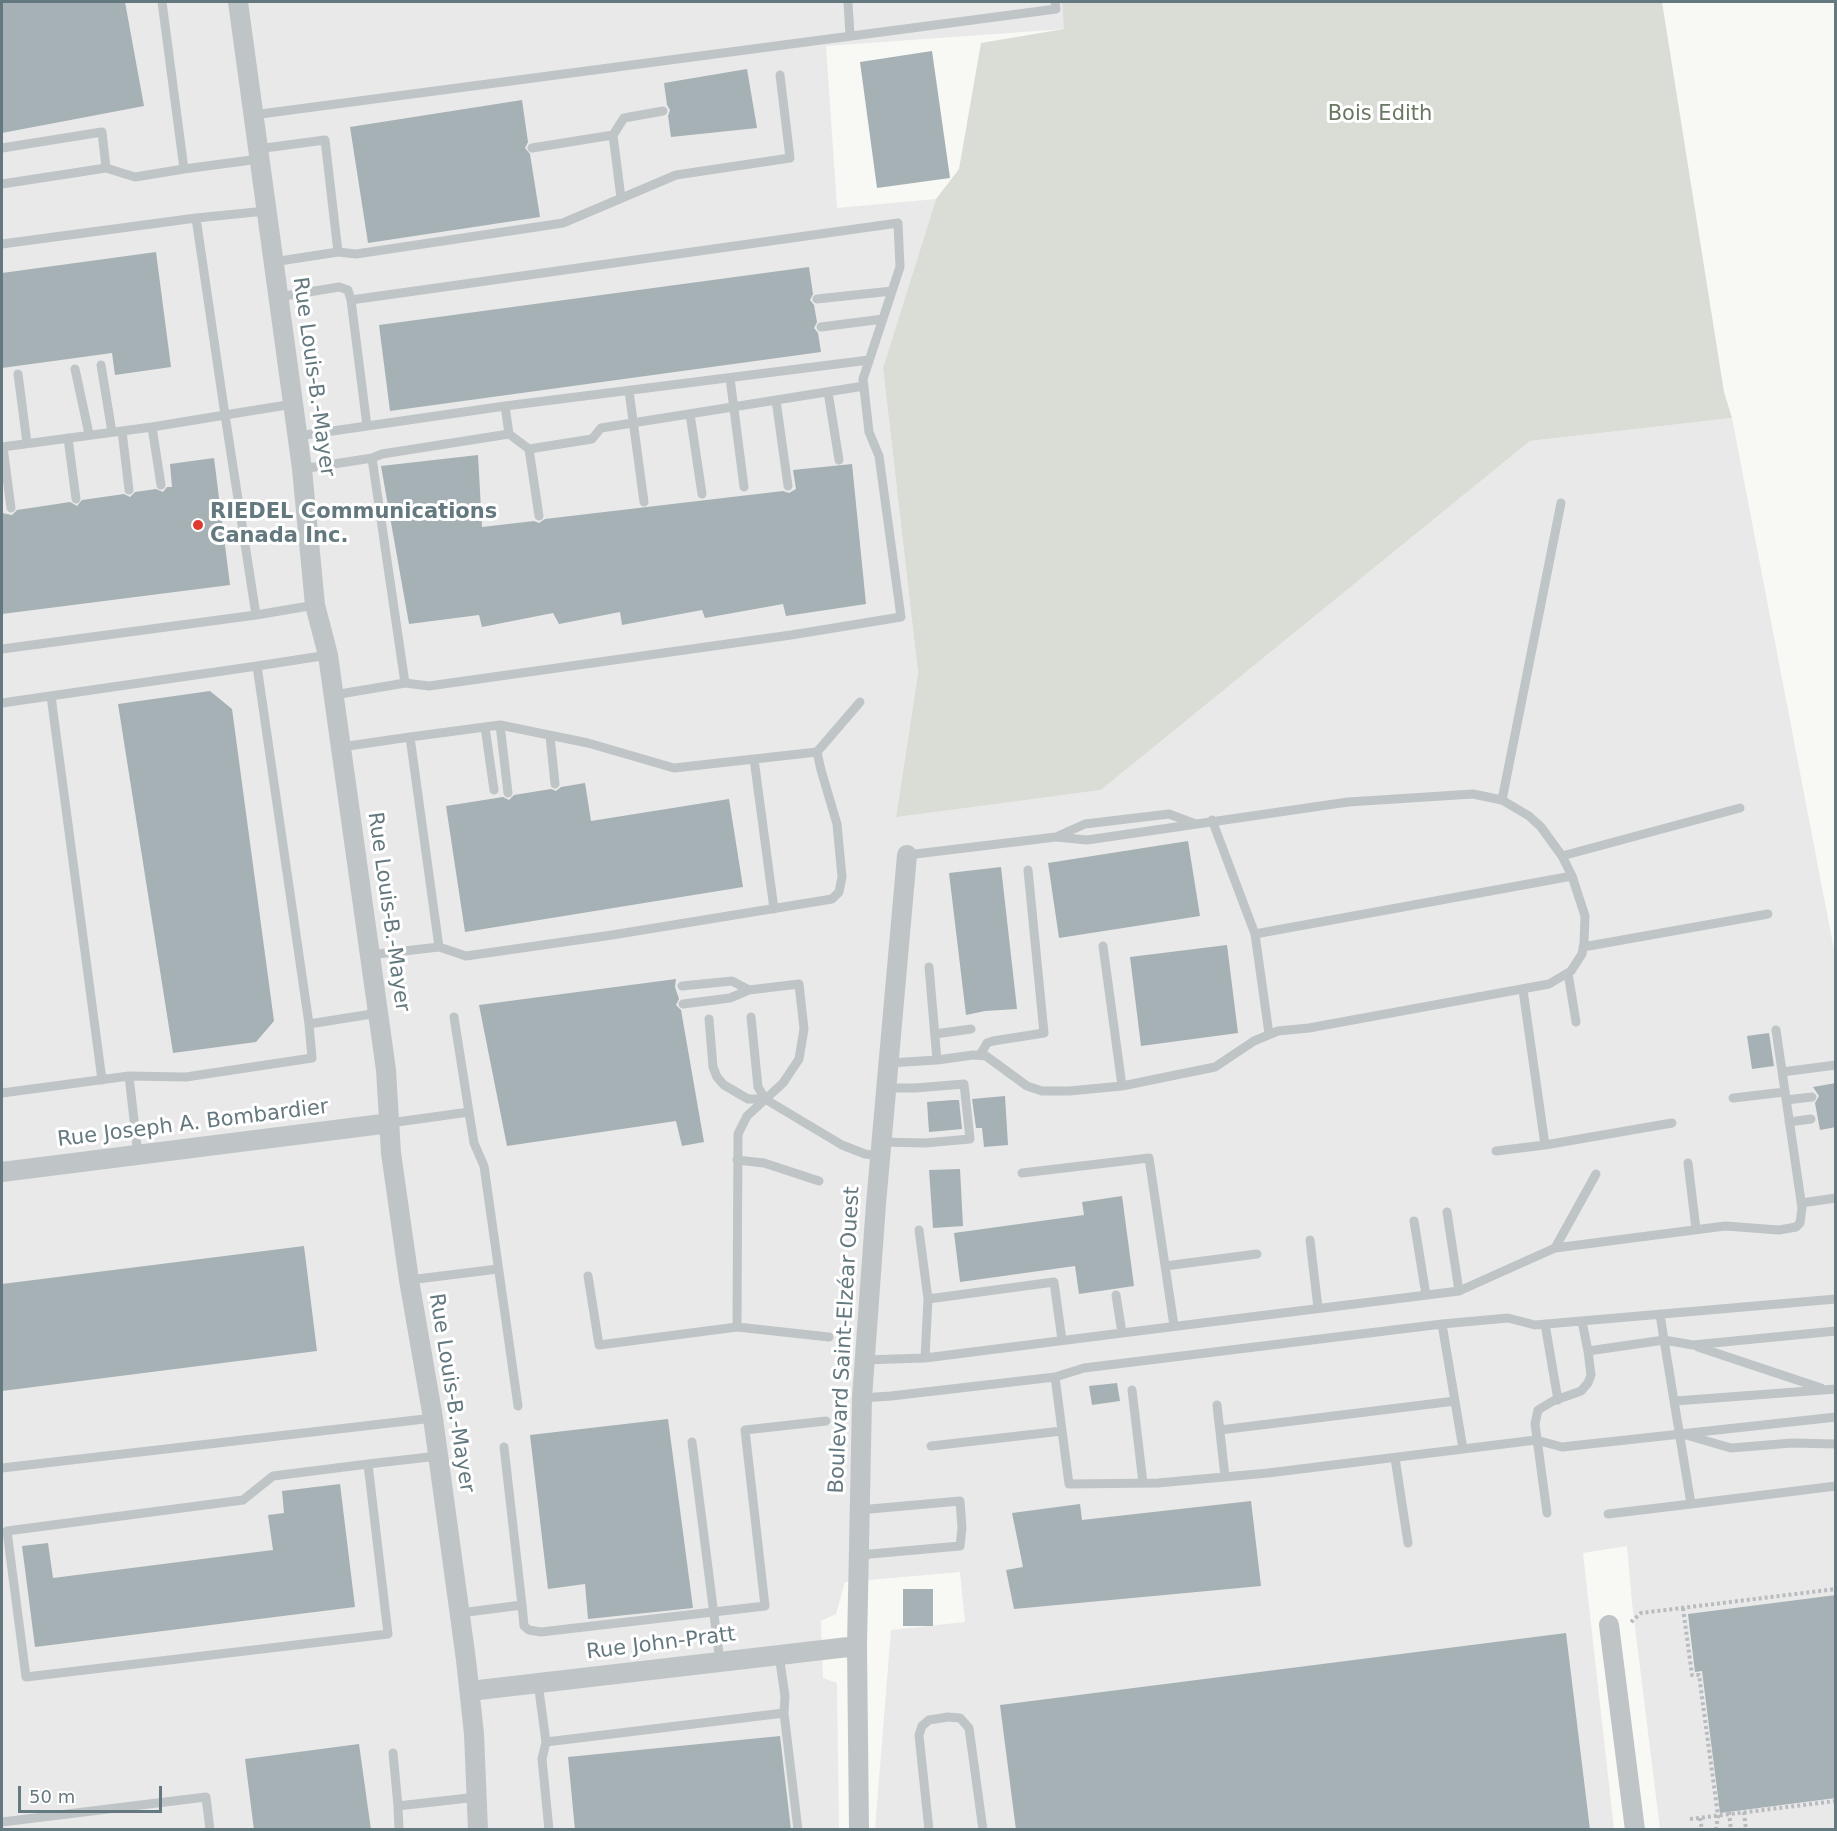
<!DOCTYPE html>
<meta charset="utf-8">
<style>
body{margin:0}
#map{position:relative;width:1837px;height:1831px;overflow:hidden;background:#f8f8f5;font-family:"DejaVu Sans",sans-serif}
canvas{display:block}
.frame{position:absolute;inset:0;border:3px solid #64787f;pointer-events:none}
.scale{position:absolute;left:18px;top:1786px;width:144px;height:27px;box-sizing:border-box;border:3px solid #64787f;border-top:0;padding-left:8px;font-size:18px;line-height:21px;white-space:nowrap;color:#64787f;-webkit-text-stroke:4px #fff;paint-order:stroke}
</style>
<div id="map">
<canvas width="1837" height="1831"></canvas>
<div class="frame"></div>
<div class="scale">50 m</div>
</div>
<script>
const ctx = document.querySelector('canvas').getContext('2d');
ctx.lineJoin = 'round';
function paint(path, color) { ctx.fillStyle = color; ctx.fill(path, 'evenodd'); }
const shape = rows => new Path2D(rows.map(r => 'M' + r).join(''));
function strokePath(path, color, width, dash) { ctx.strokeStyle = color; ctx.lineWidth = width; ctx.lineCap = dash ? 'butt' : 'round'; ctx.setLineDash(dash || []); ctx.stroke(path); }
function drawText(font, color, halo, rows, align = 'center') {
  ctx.font = font + ' "DejaVu Sans",sans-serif'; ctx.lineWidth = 6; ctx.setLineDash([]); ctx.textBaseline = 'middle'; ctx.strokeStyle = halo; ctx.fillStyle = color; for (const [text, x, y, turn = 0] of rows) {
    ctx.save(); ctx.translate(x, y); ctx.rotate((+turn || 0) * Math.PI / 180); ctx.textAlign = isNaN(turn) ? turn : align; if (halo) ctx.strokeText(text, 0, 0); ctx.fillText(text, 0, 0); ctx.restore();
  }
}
paint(shape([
 [2,2,1062,2,1065,29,826,46,837,208,936,199,883,368,918,673,896,816,1101,790,1530,441,1732,418,1835,955,1835,1829,1660,1829,1632,1603,1627,1546,1583,1553,1614,1829,875,1829,891,1630,965,1622,960,1572,845,1582,836,1614,821,1621,823,1678,837,1683,839,1829,2,1830]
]), '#e9e9e9');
paint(shape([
 [1062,2,1662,2,1724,392,1732,418,1530,441,1101,790,896,817,918,673,883,368,936,199,959,169,981,43,1064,29]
]), '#d9ddd5');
paint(shape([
 [2,2,125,2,144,106,2,133],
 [932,51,950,178,877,188,860,62],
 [747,69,757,128,671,137,668,116,670,110,667,105,664,83],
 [522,100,528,142,525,148,530,154,540,217,368,243,350,127],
 [156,252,171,367,115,375,112,353,2,368,2,273],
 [809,267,813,294,810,300,814,305,817,322,814,328,818,333,821,352,390,411,379,325],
 [478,455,482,527,534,521,539,523,545,519,783,491,789,493,796,489,793,470,852,464,866,604,786,616,783,604,705,618,702,610,622,625,620,612,559,624,553,613,482,627,479,615,409,624,381,466],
 [214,458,230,585,2,614,2,513,12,515,17,510,70,502,77,506,82,500,124,494,130,497,135,492,156,489,163,492,167,487,172,487,170,464],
 [210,691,232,709,274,1021,256,1042,173,1053,118,704],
 [585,783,591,821,729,799,743,887,465,932,446,806,503,797,509,800,514,795,551,789,556,791,561,787],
 [1188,841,1200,916,1059,938,1048,863],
 [1001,867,1017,1009,985,1011,966,1015,949,873],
 [1227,945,1238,1033,1141,1046,1130,957],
 [676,979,675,987,679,999,676,1005,681,1010,704,1142,682,1146,676,1121,507,1146,479,1005],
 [1769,1033,1774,1066,1752,1069,1747,1036],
 [1836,1083,1836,1127,1820,1130,1815,1103,1819,1096,1813,1087],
 [1005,1096,1008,1145,984,1147,982,1128,976,1128,972,1099],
 [953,1100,959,1100,962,1129,929,1132,927,1102],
 [960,1169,963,1226,933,1228,929,1170],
 [1122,1196,1134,1286,1079,1294,1075,1266,960,1282,954,1233,1084,1215,1082,1202],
 [304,1246,317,1351,2,1391,2,1284],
 [1117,1383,1120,1401,1092,1405,1089,1386],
 [668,1419,693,1608,588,1619,585,1584,548,1589,530,1435],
 [340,1484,355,1607,35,1647,22,1546,48,1543,53,1578,273,1550,268,1515,284,1513,282,1491],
 [1251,1501,1261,1586,1014,1609,1006,1570,1023,1567,1012,1513,1080,1504,1082,1520],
 [903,1589,933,1589,933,1626,903,1626],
 [1836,1595,1836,1798,1720,1813,1702,1671,1695,1672,1688,1614],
 [1566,1633,1590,1830,1016,1830,1000,1705],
 [780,1736,791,1830,575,1830,568,1757],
 [359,1744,371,1830,254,1830,245,1759]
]), '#a6b1b5');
strokePath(shape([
 [1683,1608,1692,1675,1699,1675,1718,1816,1716,1830],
 [1631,1622,1641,1613,1836,1589],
 [1729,1812,1731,1830],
 [1744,1812,1746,1830],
 [1700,1818,1702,1830],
 [1690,1819,1836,1801]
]), '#b8bcbe', 4, [3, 3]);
strokePath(shape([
 [162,2,184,169,259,159],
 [848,2,850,35],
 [253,115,1056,9,1055,2],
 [613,135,624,118,663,111],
 [2,148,102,132,106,168],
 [532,148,613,135,621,198],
 [257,149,325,140,338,252,273,262],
 [2,184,106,168,135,177,184,169],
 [196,218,266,211],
 [2,244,196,218,225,415,152,427,2,447],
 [338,252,356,254,563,223,676,175,790,158,780,75],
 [278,297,339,287,348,290,351,300,367,426],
 [817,299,892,291],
 [351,300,898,223,900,267,863,379,869,432,879,456,901,617,791,635,429,686,405,683],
 [821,327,883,319],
 [101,365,112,432],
 [75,369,89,434],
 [18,374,27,443],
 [730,378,744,487],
 [629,391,644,502],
 [828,392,839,460],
 [776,400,788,486],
 [293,404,225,415,256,615,315,605],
 [505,406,869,360],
 [690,414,702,494],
 [152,427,161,485],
 [122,431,129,490],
 [509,434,529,449,592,439,601,428,864,386],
 [298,436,505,406,509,434,382,454,372,458],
 [68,438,76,499],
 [3,447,11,508],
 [529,449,539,516],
 [302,469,372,458,405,683,334,695],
 [2,649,256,615],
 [328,655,257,666,309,1024,378,1013],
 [51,696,102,1080],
 [2,703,257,666],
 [500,725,508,793],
 [485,727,494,790],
 [550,736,555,784],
 [410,737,500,725,588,743,674,768,817,752,821,770,837,824,842,877,839,892,832,899,612,935,466,956,439,947],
 [341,747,410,737,439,947,369,955],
 [817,752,860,702],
 [754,759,774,909],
 [1502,800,1561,503],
 [1212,820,1255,934,1269,1034],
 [1058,836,1085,824,1169,814,1193,823],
 [907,855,1056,837,1087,840,1348,802,1473,794,1502,800,1529,816,1541,827,1562,856,1572,876,1585,916,1584,943,1582,954,1571,971,1549,984,1309,1028,1278,1031,1254,1041,1215,1067,1122,1086],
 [1562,856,1740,808],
 [1255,934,1572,876],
 [1583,947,1768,914],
 [1568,973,1576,1022],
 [682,986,732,981,749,990],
 [1523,990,1545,1145],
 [683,1004,730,998,749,990,799,984,804,1029,799,1059,783,1083,747,1116,738,1134,737,1327],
 [454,1017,469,1112],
 [751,1017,758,1087,765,1099,842,1145,865,1154,881,1156],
 [709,1019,713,1067,717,1077,724,1085,748,1099,765,1099],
 [935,1034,971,1029],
 [980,1055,987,1043,993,1041,1044,1033,1028,870],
 [937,1060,973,1055,986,1056,1027,1086,1042,1091,1069,1091,1122,1086,1103,946],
 [889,1063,937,1060,929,967],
 [1782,1072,1836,1065],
 [129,1076,186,1077,312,1058,309,1024],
 [2,1093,129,1076,138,1155],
 [1733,1098,1785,1092],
 [1786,1100,1812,1097],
 [1789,1122,1811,1119],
 [390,1123,469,1112,474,1143,484,1166,518,1406],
 [882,1142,925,1143,970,1139,964,1084,915,1088,887,1088],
 [1496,1151,1545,1145,1672,1123],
 [737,1160,764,1163,819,1181],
 [1688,1163,1696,1229],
 [1022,1173,1149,1158,1174,1326],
 [1801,1203,1836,1198],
 [1447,1212,1459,1291],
 [1414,1221,1426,1295],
 [1310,1240,1318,1308],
 [1555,1248,1596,1174],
 [1165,1266,1257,1254],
 [588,1276,599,1345,737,1327,829,1337],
 [409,1280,498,1269],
 [928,1299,1054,1282,1062,1340],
 [1660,1314,1664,1340,1693,1345,1836,1331],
 [1582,1321,1588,1351],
 [1442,1324,1508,1318,1535,1325,1836,1299],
 [1545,1324,1558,1400],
 [1122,1333,1459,1291,1555,1248,1725,1226,1779,1230,1796,1227,1800,1223,1802,1208,1776,1030],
 [1698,1347,1821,1388],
 [925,1358,1122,1333,1116,1295],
 [864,1360,925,1358,928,1299,919,1230],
 [1055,1377,1084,1368,1442,1324,1463,1449],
 [1132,1390,1143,1483],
 [862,1398,891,1396,1055,1377,1069,1484,1158,1483,1268,1473,1536,1440,1562,1447,1836,1417],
 [1675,1401,1836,1389],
 [1217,1405,1225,1477],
 [1220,1430,1455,1401],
 [1686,1435,1731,1448,1792,1443,1836,1444],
 [692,1442,720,1662],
 [931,1446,1062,1431],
 [1395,1458,1408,1543],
 [368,1464,388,1634,26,1677,7,1531,243,1500,273,1476,368,1464,438,1456],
 [2,1468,433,1418],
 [1547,1513,1535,1424,1538,1410,1553,1401,1581,1391,1588,1383,1591,1375,1588,1351,1664,1340,1691,1504,1836,1486],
 [1608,1514,1691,1504],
 [859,1555,960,1546,962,1528,960,1501,859,1510],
 [522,1605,524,1626,529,1630,541,1632,765,1606,745,1430,826,1421],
 [460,1613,522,1605,504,1447],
 [779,1655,785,1696,784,1713,798,1830],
 [538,1683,546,1742,784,1713],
 [546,1742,542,1759,549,1830],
 [393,1753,398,1806,477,1797],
 [398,1806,399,1830],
 [2,1822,206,1797,210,1830],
 [929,1830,919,1735,922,1726,929,1720,948,1717,960,1718,969,1728,983,1830]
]), '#bfc5c7', 9);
strokePath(shape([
 [238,2,302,469,315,605,328,655,386,1070,391,1153,409,1280,433,1418,466,1660,474,1734,478,1830],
 [2,1172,390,1123],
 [1609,1625,1635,1830],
 [470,1691,857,1646],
 [859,1830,857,1646,862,1398,876,1204,907,855]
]), '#bfc5c7', 20);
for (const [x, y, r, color] of [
 [198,525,6,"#de3a30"]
]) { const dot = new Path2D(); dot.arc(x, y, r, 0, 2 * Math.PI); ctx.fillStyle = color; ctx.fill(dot); strokePath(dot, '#fff', 2); }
drawText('21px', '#6a7863', '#fff', [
 ["Bois Edith",1380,115]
]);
drawText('21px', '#64787f', '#fff', [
 ["Rue Louis-B.-Mayer",313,377,82],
 ["Rue Louis-B.-Mayer",388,912,82],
 ["Rue Joseph A. Bombardier",193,1124,-7],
 ["Boulevard Saint-Elzéar Ouest",845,1340,-87],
 ["Rue Louis-B.-Mayer",451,1393,81],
 ["Rue John-Pratt",661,1644,-7]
]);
drawText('bold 21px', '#64787f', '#fff', [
 ["RIEDEL Communications",210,513],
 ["Canada Inc.",210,537]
], 'left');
</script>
